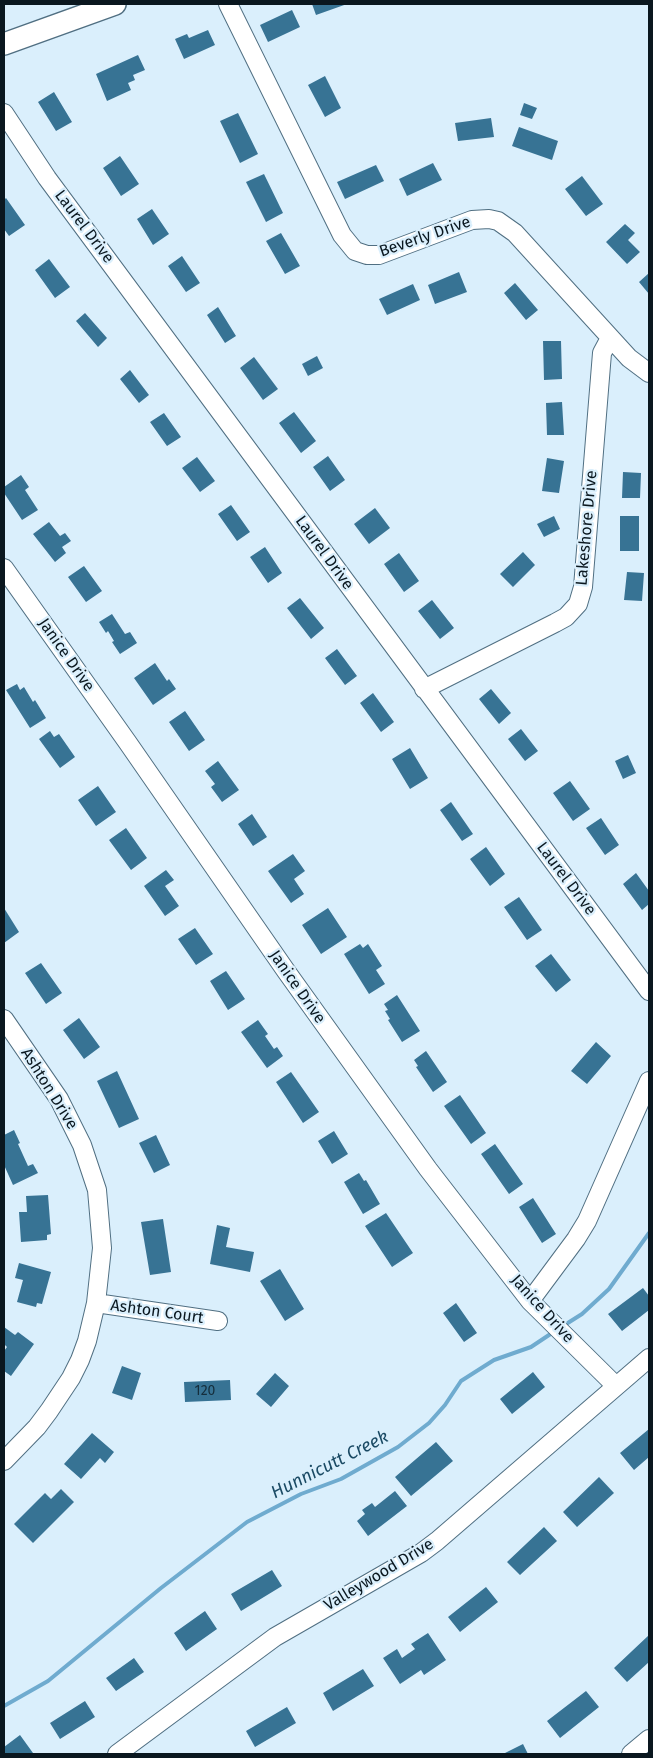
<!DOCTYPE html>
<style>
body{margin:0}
#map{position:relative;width:653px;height:1758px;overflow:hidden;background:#daeffc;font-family:"Fira Sans",sans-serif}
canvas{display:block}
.frame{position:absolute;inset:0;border:5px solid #0a171f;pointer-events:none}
</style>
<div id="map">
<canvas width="653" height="1758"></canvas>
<div class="frame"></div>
</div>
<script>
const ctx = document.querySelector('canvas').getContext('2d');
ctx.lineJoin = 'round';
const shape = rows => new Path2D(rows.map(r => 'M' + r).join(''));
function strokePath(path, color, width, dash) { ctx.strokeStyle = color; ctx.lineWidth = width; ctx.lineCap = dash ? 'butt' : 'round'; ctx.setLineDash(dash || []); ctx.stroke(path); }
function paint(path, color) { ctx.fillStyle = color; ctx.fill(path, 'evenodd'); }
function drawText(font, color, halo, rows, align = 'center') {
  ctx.font = font + ' "Fira Sans",sans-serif'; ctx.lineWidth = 4.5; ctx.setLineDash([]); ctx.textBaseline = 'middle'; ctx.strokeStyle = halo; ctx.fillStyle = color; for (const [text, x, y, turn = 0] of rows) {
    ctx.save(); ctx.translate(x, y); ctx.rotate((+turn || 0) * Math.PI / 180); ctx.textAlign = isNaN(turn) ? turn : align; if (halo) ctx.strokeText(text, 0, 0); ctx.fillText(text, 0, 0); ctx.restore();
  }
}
strokePath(shape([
 [563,1326,582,1314,609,1289,649,1233],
 [4,1706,48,1681,161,1588,247,1522,301,1494,341,1479,398,1447,429,1423,445,1405,461,1381,494,1360,531,1347,555,1331]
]), '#6fabcf', 4);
paint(shape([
 [312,4,347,4,316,15],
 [292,10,300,27,268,42,260,25],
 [208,30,215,45,184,59,175,39,187,34,189,38],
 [138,55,145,70,133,75,135,80,128,83,131,90,107,101,96,74],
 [325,76,341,108,325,117,308,85],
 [54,92,72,122,56,131,38,102],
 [524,103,537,108,532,119,520,115],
 [238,113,258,154,240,163,220,121],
 [491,118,494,137,458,141,455,123],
 [519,127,558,141,552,160,512,146],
 [120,156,139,184,121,196,103,168],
 [433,163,442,180,407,196,399,179],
 [376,165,384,181,345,199,337,182],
 [264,174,283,213,266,222,246,182],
 [582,176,603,204,586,216,565,189],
 [6,198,25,225,9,236,4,229,4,200],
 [152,209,169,234,153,245,137,219],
 [625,224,635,233,628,240,640,252,627,264,606,242],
 [281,233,300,266,285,274,266,241],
 [182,256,200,283,186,292,168,266],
 [49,259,70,287,55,298,35,270],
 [459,272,467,292,435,304,428,285],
 [649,273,649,294,639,282],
 [515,283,538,310,526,320,504,293],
 [413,284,420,300,387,315,379,299],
 [218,307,236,336,225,343,207,315],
 [85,313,107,338,98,347,76,321],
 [543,341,561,341,562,379,544,380],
 [317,356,323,368,308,376,302,364],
 [254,357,278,389,263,400,240,368],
 [130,370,149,395,139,403,120,379],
 [562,402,564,435,547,435,546,403],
 [294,412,316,441,301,453,279,423],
 [164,413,181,437,167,446,150,422],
 [328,456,345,480,330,491,313,467],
 [197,457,215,481,200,492,182,468],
 [547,458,564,461,559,493,542,491],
 [623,472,641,473,640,498,622,498],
 [21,475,29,487,25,490,38,510,22,520,4,493,4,487],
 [231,505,250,532,237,541,218,514],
 [375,508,390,528,369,544,354,524],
 [554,516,560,529,544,537,537,524],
 [620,516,639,516,639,551,620,551],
 [49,522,60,536,65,533,71,541,62,547,66,553,55,562,33,534],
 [265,547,282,573,268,583,250,557],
 [523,552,535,565,513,587,500,574],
 [399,553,419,581,404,592,384,564],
 [84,566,102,591,86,602,68,577],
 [627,572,644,573,642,601,624,600],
 [300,598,324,628,311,639,287,608],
 [432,600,454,628,440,639,418,611],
 [112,614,125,634,130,632,137,643,120,654,112,642,114,641,108,631,106,633,99,622],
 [337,649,357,676,345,685,325,658],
 [155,663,167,681,169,679,176,689,153,705,134,678],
 [17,684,20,690,24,687,33,702,35,700,46,718,30,728,6,690],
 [491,689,511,713,499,724,479,699],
 [373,693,394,722,381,732,360,703],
 [185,711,205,740,189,751,169,722],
 [521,729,538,751,525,761,508,739],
 [50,731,54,737,59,734,75,757,60,768,39,739],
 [410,748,428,778,410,789,392,759],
 [628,755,636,773,623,779,615,761],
 [218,761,239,790,222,802,211,787,215,784,205,771],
 [570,781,590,809,573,821,553,793],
 [98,786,116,812,96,826,78,800],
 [451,802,473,834,462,841,440,810],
 [252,814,267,837,253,846,238,824],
 [601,818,619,845,605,855,586,828],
 [126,828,147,858,131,870,109,840],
 [486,847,505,874,490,886,470,859],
 [293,854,305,871,294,879,304,894,291,903,268,871],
 [166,870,174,880,165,886,179,906,165,916,144,886],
 [636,873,649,891,649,904,642,910,623,884],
 [519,897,542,930,527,940,504,907],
 [4,908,19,932,4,943],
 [328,908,347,937,321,954,302,925],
 [195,928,213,954,196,965,178,939],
 [360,944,363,948,368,944,382,966,376,970,385,984,369,994,344,954],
 [551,954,571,980,556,992,535,966],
 [41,963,62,993,46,1004,25,973],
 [226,971,245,999,228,1010,210,981],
 [397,995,420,1031,402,1042,388,1020,390,1019,385,1011,388,1010,384,1004],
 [79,1018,100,1047,84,1059,63,1030],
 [258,1020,268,1034,265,1036,274,1049,277,1047,283,1056,267,1068,241,1032],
 [596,1042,611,1056,587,1084,571,1071],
 [426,1051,447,1082,433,1092,416,1067,418,1066,414,1060],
 [117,1071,139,1119,119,1128,97,1081],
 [291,1072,319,1112,303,1123,276,1082],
 [460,1095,486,1133,471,1144,444,1106],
 [14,1130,20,1143,18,1144,28,1166,33,1164,38,1173,13,1185,4,1165,4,1135],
 [334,1131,348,1154,332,1164,318,1141],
 [156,1135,170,1165,154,1173,139,1143],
 [495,1144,523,1184,509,1194,481,1154],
 [359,1173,364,1181,366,1180,380,1204,363,1214,344,1182],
 [48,1195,51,1234,47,1235,47,1240,21,1242,19,1212,27,1212,26,1196],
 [533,1198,556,1234,542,1243,519,1207],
 [386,1213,413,1253,392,1267,365,1226],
 [163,1219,171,1272,150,1275,141,1222],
 [217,1225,230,1228,226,1247,254,1252,250,1272,210,1264],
 [19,1263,51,1272,42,1304,37,1303,36,1307,17,1302,23,1280,15,1278],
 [280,1269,304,1309,285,1321,260,1281],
 [643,1288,649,1296,649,1310,622,1331,608,1314],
 [456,1303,477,1333,464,1342,443,1313],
 [4,1327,15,1335,18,1332,34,1344,11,1376,4,1371,4,1351,7,1347,4,1344],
 [122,1366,141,1373,132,1400,112,1393],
 [533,1372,545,1387,512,1414,500,1399],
 [275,1373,289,1386,271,1407,256,1394],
 [230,1380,231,1400,185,1402,184,1382],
 [649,1429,649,1457,634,1470,620,1453],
 [92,1433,114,1452,105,1463,100,1458,81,1479,64,1464],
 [436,1442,453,1461,411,1496,395,1477],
 [599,1477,614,1493,577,1527,563,1512],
 [61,1489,74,1502,33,1543,14,1524,45,1493,51,1499],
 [395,1491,407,1506,368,1536,357,1521,365,1514,362,1510,372,1503,375,1507],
 [544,1527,557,1541,520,1575,507,1562],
 [272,1570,282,1586,241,1611,231,1594],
 [486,1587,498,1602,460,1632,448,1617],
 [205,1611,217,1629,186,1651,174,1633],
 [428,1633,446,1660,424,1675,421,1670,400,1684,383,1658,397,1649,402,1658,415,1649,411,1644],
 [649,1635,649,1662,627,1682,614,1668],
 [134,1658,144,1672,116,1691,106,1678],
 [363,1669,374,1686,333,1711,323,1693],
 [586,1691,599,1707,560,1738,547,1721],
 [85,1701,95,1717,60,1739,50,1723],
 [287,1707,296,1723,255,1747,246,1731],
 [20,1735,33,1753,30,1754,4,1754,4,1747],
 [523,1744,528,1754,503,1754]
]), '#377394');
const minor = shape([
 [228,4,342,235,355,251,367,255,379,255,472,220,489,219,498,221,515,233,629,358,649,373],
 [4,113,47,178,649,991],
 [4,568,128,743,286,971,428,1169,530,1301,616,1386],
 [424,689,555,623,566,617,578,604,583,587,602,353,610,338],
 [4,1019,59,1099,82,1145,97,1190,102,1248,96,1303,87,1341,80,1360,71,1378,49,1411,37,1427,4,1461],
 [530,1301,576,1239,587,1221,649,1081],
 [96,1303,218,1321],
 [117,1754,275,1637,421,1553,437,1541,649,1358],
 [631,1754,649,1739]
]);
const major = shape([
 [4,44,115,4]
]);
strokePath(minor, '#506f82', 20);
strokePath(major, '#506f82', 24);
strokePath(minor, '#fff', 18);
strokePath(major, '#fff', 21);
drawText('14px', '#152e3c', null, [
 ["120",205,1391]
]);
drawText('16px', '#0a171f', '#daeffc', [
 ["Laurel Drive",84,227,53],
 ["Beverly Drive",425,237,-19],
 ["Lakeshore Drive",587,528,-85],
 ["Laurel Drive",324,553,54],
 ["Janice Drive",66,655,55],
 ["Laurel Drive",566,879,53],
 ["Janice Drive",297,987,55],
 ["Ashton Drive",49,1089,58],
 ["Janice Drive",542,1309,48],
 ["Ashton Court",157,1312,8],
 ["Valleywood Drive",379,1575,-31]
]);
drawText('italic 18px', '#1a4a64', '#daeffc', [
 ["Hunnicutt Creek",330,1465,-27]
]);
</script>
